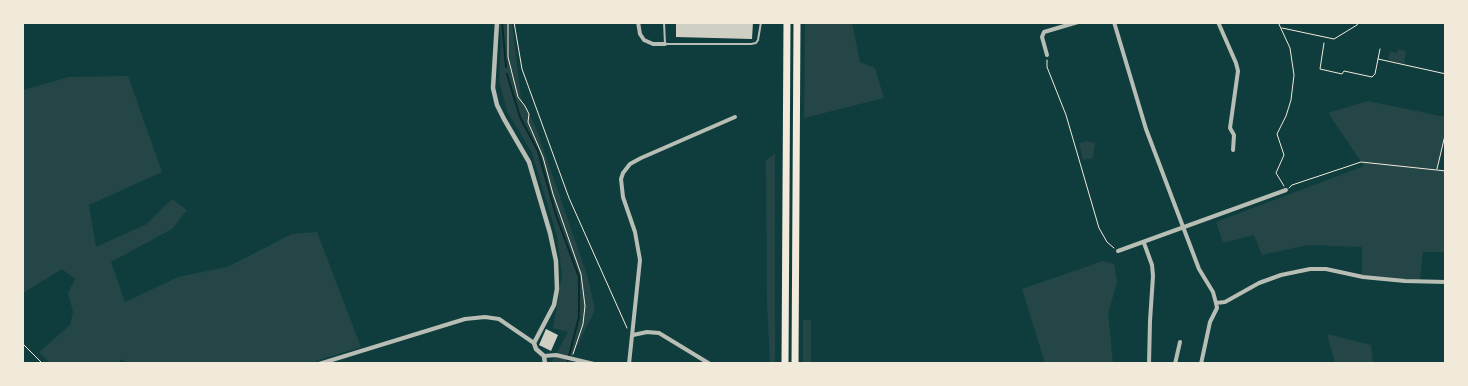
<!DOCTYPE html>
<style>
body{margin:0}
#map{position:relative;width:1468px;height:386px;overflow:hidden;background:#0f3d3e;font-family:"Fira Sans",sans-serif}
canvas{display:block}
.frame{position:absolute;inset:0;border:24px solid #f1e9da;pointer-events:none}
</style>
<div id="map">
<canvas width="1468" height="386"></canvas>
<div class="frame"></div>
</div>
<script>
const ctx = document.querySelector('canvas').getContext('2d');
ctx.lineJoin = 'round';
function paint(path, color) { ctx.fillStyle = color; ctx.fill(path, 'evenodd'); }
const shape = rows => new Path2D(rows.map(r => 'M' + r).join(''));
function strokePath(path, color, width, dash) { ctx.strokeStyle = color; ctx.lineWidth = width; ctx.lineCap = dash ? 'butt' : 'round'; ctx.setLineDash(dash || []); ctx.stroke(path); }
paint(shape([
 [499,23,512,23,521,98,536,128,588,278,595,310,569,363,551,363,568,332,553,328,562,275,557,236,532,153,507,111,499,81,501,38],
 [805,23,852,23,860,62,875,68,884,98,804,118],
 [1398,49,1406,51,1404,64,1390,61,1388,57,1390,51,1397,53],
 [128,76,162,172,89,205,96,247,147,224,172,199,187,210,172,229,111,262,125,302,178,277,227,267,292,234,317,232,361,347,319,360,311,364,130,364,121,359,118,363,51,364,39,352,70,325,73,312,68,293,75,279,62,269,23,293,23,90,69,77],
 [1368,101,1445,117,1445,131,1437,170,1445,171,1445,252,1423,252,1420,281,1362,275,1362,247,1308,245,1262,255,1254,235,1223,243,1216,222,1364,166,1328,113],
 [1088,141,1095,143,1093,158,1083,160,1079,143],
 [775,154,775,363,770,364,767,302,766,160],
 [1103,261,1114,264,1117,282,1108,314,1113,363,1045,363,1022,289],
 [803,320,811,320,811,363,803,363],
 [1327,334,1371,345,1373,363,1335,363]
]), '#244646');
strokePath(shape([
 [502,22,506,67],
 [507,74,520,117,538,151,556,215,579,277,579,317,567,364]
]), '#0a2a2b', 2);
paint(shape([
 [676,22,753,22,752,39,676,37],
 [546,329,558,335,551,351,539,345]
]), '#cfcfc3');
strokePath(shape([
 [508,22,508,57,518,97,525,106,529,114,528,122,543,157,553,194,581,274,585,306,583,324,573,354],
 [514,22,522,69,569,198,627,328],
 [1278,22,1290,48,1294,75,1291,100,1286,116,1277,134,1284,155,1276,173,1284,186],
 [1436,22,1446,24],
 [1282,28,1334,39,1357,25,1359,22],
 [1324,43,1320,69,1342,74,1344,71,1372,77,1375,74,1378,59],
 [1380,49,1378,59,1446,74],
 [1047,60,1047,67,1066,115,1099,228,1107,242,1114,248],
 [1437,169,1446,131],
 [1289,188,1292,185,1361,162,1446,171],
 [22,343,43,364]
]), '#f1e9da', 1);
strokePath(shape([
 [664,22,665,44,751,44,756,43,758,40,761,22]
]), '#b8beb3', 2);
strokePath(shape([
 [638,22,640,34,644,40,653,44,665,44],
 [1114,22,1146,129,1199,269,1213,292,1216,303,1217,308,1210,322,1201,364],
 [1218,22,1236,63,1238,71,1230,128,1234,135,1233,150],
 [1047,55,1042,37,1044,32,1078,22],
 [1144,243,1152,265,1153,276,1150,321,1149,364],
 [1118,251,1286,190],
 [1216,303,1225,302,1259,283,1281,275,1310,269,1326,269,1363,277,1405,281,1446,282],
 [633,335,647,332,659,333,710,364],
 [544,356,556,355,594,364],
 [319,364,465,319,485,317,499,319,534,343],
 [629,364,640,260,635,232,623,197,621,179,623,173,630,164,641,158,735,117],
 [1175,364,1180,342]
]), '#b8beb3', 4);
strokePath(shape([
 [497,22,493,88,497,105,504,119,529,162,550,233,556,261,557,289,554,305,534,343,536,349,544,356,545,364]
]), '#b8beb3', 4.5);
strokePath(shape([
 [785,364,787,22],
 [795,364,797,22]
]), '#f1e9da', 7);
</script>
